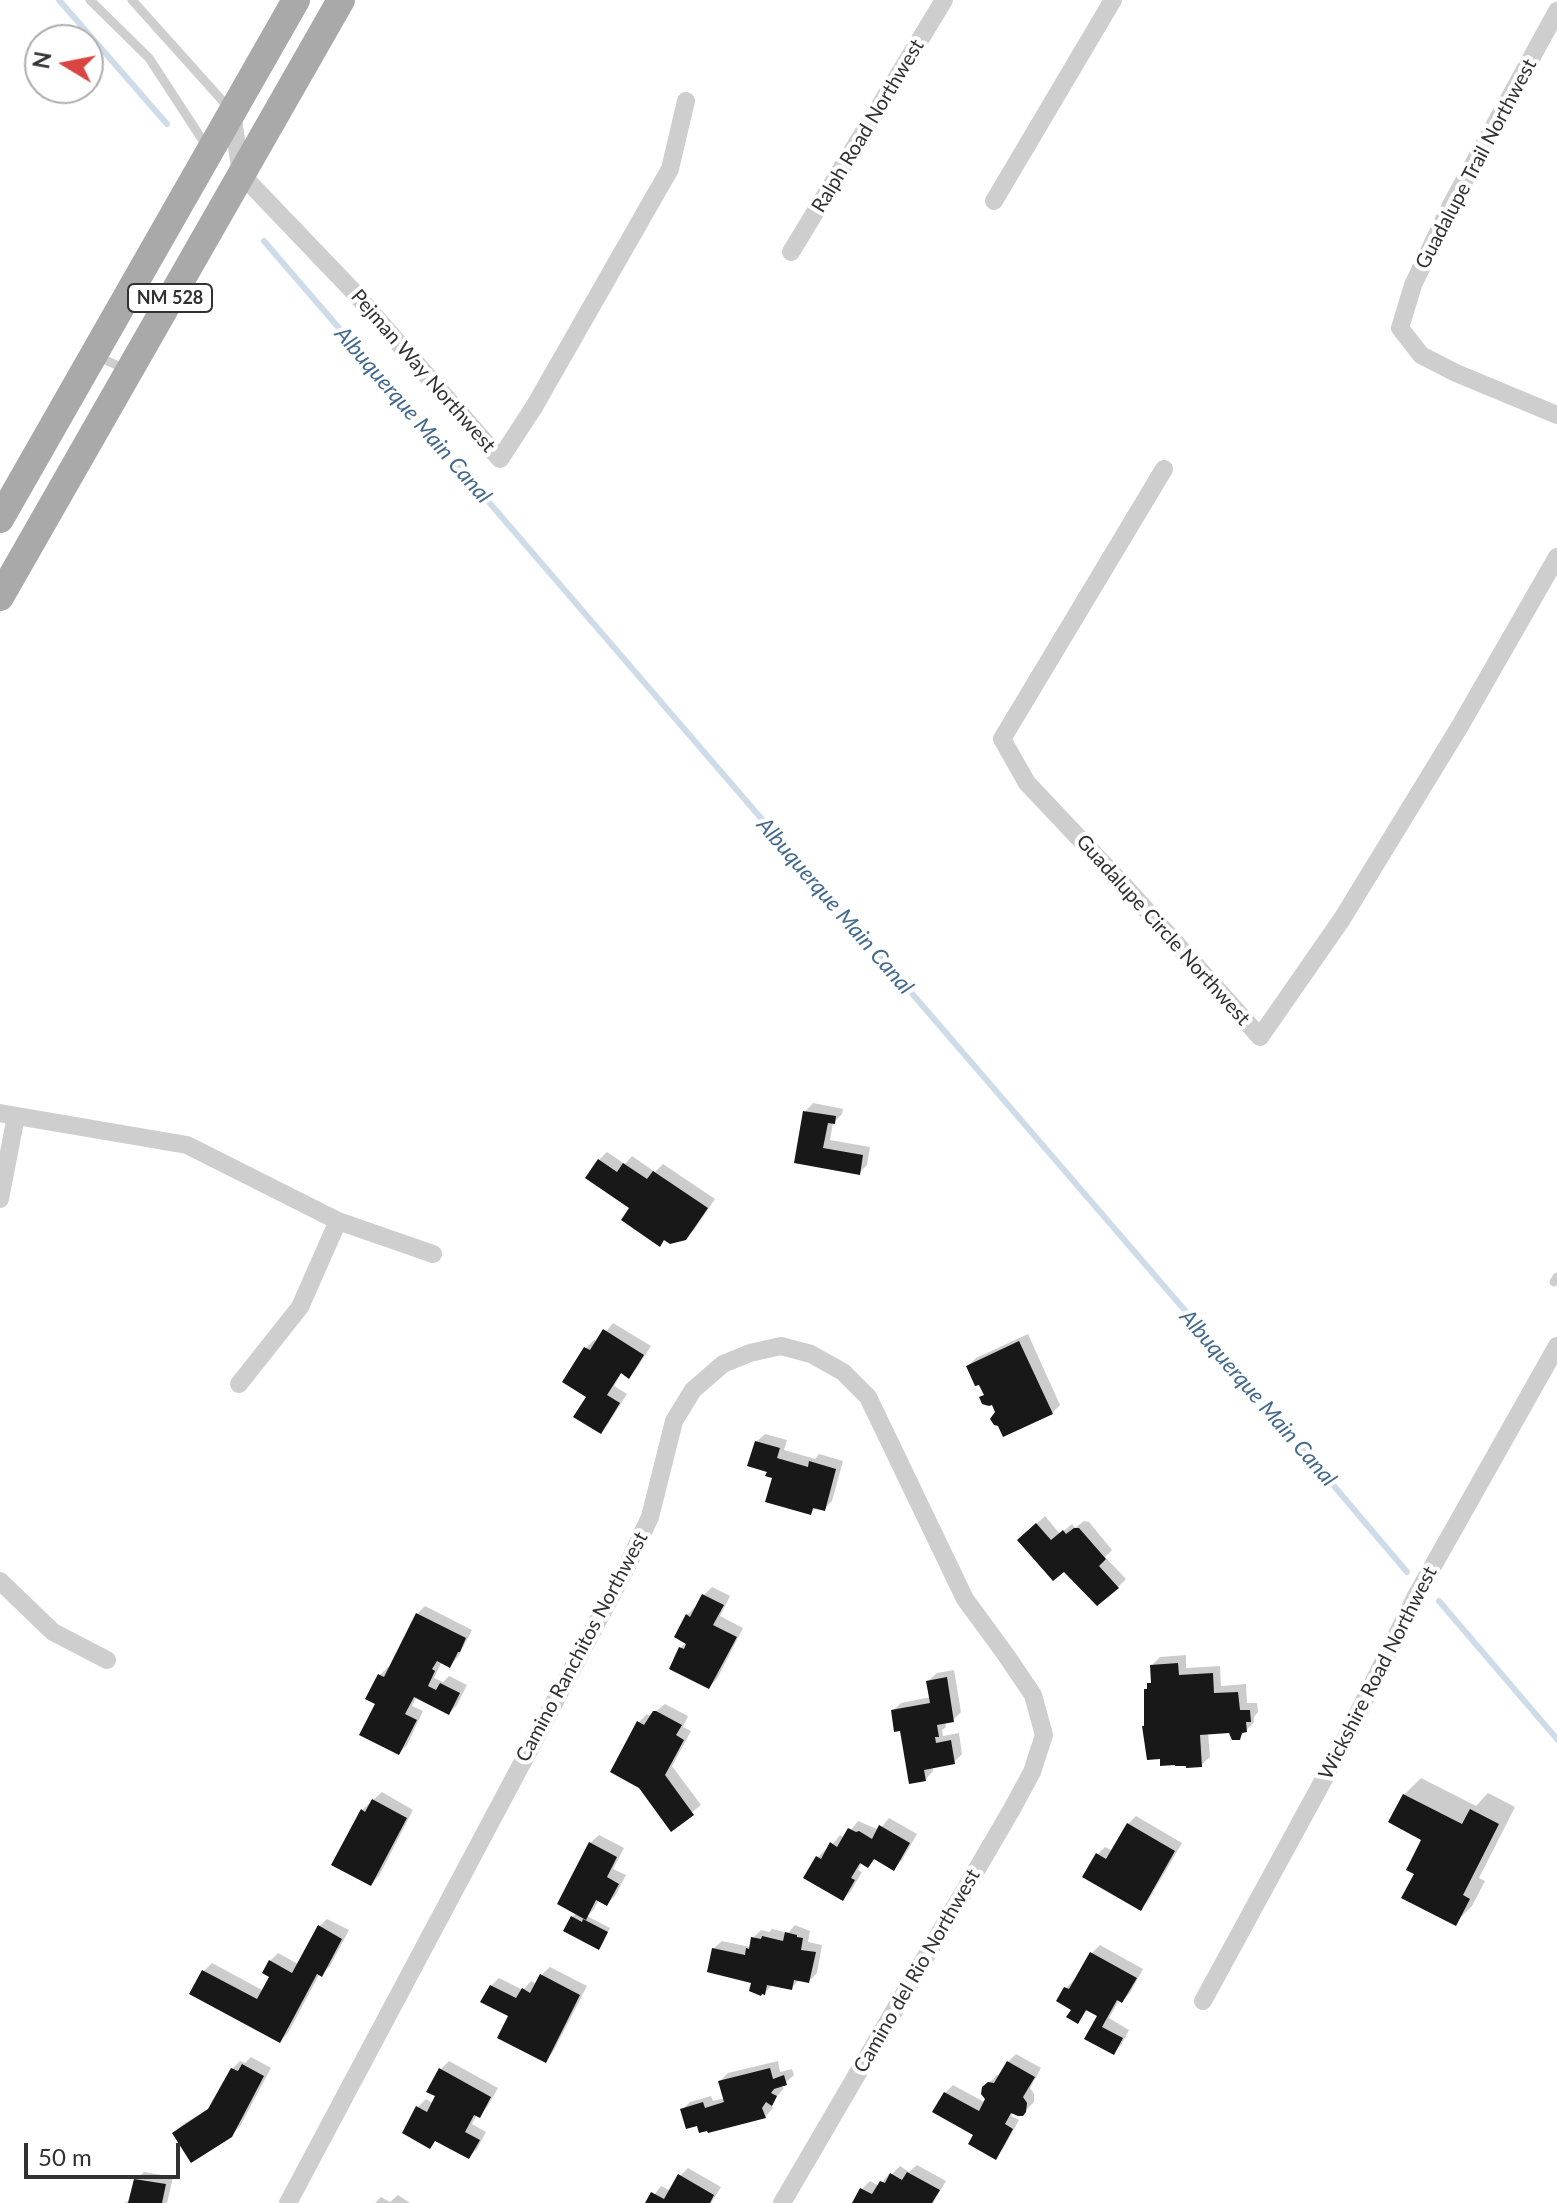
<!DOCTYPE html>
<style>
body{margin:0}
#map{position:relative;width:1557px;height:2203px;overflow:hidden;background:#fff;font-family:Lato,sans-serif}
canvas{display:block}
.north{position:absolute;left:24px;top:24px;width:80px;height:80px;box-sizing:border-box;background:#fff;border:2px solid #adadad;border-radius:50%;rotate:280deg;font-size:22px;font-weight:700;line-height:32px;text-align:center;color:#313131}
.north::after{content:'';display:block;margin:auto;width:28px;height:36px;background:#d94541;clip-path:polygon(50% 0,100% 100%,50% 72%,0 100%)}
.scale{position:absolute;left:24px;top:2143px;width:156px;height:36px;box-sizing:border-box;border:4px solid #313131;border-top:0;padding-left:10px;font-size:24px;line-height:28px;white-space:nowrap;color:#313131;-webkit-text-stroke:6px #fff;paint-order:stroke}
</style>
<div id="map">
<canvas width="1557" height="2203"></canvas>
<div class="north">N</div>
<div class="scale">50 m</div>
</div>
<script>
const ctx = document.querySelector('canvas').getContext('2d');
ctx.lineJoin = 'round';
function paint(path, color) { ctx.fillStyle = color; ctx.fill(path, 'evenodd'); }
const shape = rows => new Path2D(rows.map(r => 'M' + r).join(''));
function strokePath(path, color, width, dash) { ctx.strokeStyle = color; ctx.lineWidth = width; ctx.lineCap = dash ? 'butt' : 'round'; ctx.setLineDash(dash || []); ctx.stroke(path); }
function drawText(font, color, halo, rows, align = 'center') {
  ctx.font = font + ' Lato,sans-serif'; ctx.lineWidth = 8; ctx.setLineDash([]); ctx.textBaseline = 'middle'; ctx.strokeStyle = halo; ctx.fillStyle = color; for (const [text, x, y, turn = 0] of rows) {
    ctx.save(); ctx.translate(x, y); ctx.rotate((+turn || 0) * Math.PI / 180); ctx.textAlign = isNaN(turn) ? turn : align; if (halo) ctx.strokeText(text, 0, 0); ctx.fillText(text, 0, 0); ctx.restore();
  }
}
paint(shape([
 [813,1103,843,1109,842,1114,833,1123,830,1140,870,1147,867,1165,859,1173,796,1162,805,1112],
 [607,1152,625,1164,632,1156,655,1172,663,1164,715,1199,694,1230,685,1238,632,1207,599,1160],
 [613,1323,651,1346,637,1368,629,1376,622,1372,614,1386,627,1394,608,1424,600,1432,589,1396,565,1381,586,1348,594,1340,598,1342],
 [1028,1334,1060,1405,1052,1413,998,1413,968,1366,976,1358],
 [765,1434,787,1440,784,1450,815,1459,819,1454,843,1461,832,1501,824,1509,817,1507,810,1513,774,1477,756,1442],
 [1045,1516,1060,1534,1072,1524,1075,1528,1084,1521,1089,1522,1112,1550,1105,1557,1126,1579,1118,1587,1064,1569,1020,1540],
 [712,1587,730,1596,720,1616,743,1628,717,1679,709,1687,680,1648,687,1642,687,1615,695,1607,697,1608,704,1595],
 [425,1606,472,1630,458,1657,450,1665,442,1661,434,1678,443,1682,449,1676,467,1685,457,1705,449,1713,417,1696,412,1706,423,1711,407,1745,399,1753,378,1703,380,1675,388,1667,390,1668,417,1614],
 [1186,1655,1186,1668,1220,1666,1221,1686,1246,1684,1247,1703,1257,1703,1258,1712,1254,1717,1254,1722,1239,1738,1231,1731,1208,1732,1210,1757,1201,1765,1149,1687,1149,1684,1153,1680,1152,1665,1160,1657],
 [954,1670,961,1712,953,1720,945,1721,946,1727,942,1730,943,1736,959,1733,962,1754,954,1762,933,1766,933,1771,925,1780,893,1711,901,1703,931,1697,928,1681,937,1673],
 [665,1704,688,1716,683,1727,691,1731,672,1766,701,1805,671,1829,639,1722,647,1714,650,1716],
 [1421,1778,1476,1806,1488,1793,1515,1807,1479,1878,1485,1881,1472,1906,1455,1923,1417,1873,1424,1839,1404,1795],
 [382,1792,413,1810,379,1876,371,1884,362,1810],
 [1136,1816,1182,1843,1148,1901,1140,1909,1097,1855,1105,1847,1113,1851,1128,1824],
 [889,1818,917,1834,902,1860,894,1868,876,1858,868,1866,862,1862,858,1870,862,1872,851,1891,843,1899,806,1878,818,1857,826,1849,828,1850,840,1835,845,1838,858,1821,879,1830],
 [599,1835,624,1848,613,1869,626,1875,615,1896,607,1904,599,1899,594,1909,587,1916,610,1928,602,1944,572,1917,577,1912,560,1903,590,1843],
 [327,1919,349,1930,330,1966,322,1974,320,1973,288,2033,280,2041,204,1971,212,1963,264,1991,272,1976,270,1961,278,1953,298,1964,319,1927],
 [795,1925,810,1931,808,1942,822,1945,817,1973,809,1981,800,1979,791,1988,773,1984,764,1993,713,1949,722,1941,750,1947,753,1938,761,1930,769,1932,772,1929,788,1933],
 [1100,1945,1143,1969,1130,1993,1122,2001,1120,1999,1109,2018,1129,2030,1121,2045,1113,2053,1087,2038,1100,2016,1088,2009,1078,2022,1066,1988,1074,1980,1076,1981,1092,1953],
 [550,1967,587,1986,553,2052,545,2060,511,2016,491,1986,499,1978,523,1990,531,1981,537,1984,541,1975],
 [1016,2054,1041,2068,1030,2088,1034,2094,1034,2102,1022,2114,1013,2112,1011,2116,1019,2120,1003,2149,995,2157,945,2093,953,2085,986,2103,984,2088,997,2075,1001,2075,1008,2062],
 [251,2057,271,2068,240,2126,231,2135,174,2133,182,2125,213,2106,232,2069,240,2061,245,2063],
 [449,2061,498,2088,487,2107,479,2115,477,2114,472,2124,486,2132,477,2149,469,2157,437,2139,430,2146,418,2107,426,2099,434,2104,438,2096,441,2069],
 [778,2061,780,2072,792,2069,794,2075,785,2083,779,2085,784,2088,771,2104,773,2108,765,2117,698,2124,682,2110,690,2102,711,2096,713,2101,725,2098,720,2081,728,2073],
 [917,2165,946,2181,933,2203,854,2203,862,2189,870,2181,879,2186,889,2174,891,2175,900,2166,909,2172],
 [688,2168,721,2187,711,2203,648,2203,661,2186,671,2191,680,2176],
 [144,2172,173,2177,167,2203,124,2203,131,2200,136,2180],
 [398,2195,410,2203,375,2203,381,2197,390,2202]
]), '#0003');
strokePath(shape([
 [59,0,167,124],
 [264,241,1182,1307,1407,1572],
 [1439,1601,1557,1739]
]), '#cedcea', 6);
paint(shape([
 [803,1111,836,1116,835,1124,828,1123,823,1148,863,1155,860,1175,794,1163],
 [598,1159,617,1172,623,1163,647,1179,653,1171,708,1208,686,1240,670,1244,664,1240,660,1247,621,1220,629,1208,585,1178],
 [603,1329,644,1355,629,1379,621,1373,607,1395,620,1403,601,1434,573,1417,586,1397,562,1382,584,1347,590,1350],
 [1019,1341,1053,1414,1003,1437,998,1426,994,1425,990,1419,995,1412,992,1405,989,1406,982,1404,979,1397,984,1395,979,1385,975,1386,966,1366],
 [755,1441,780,1448,777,1458,808,1467,809,1461,836,1469,825,1511,813,1508,811,1515,765,1502,772,1478,765,1476,767,1472,747,1466],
 [1036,1523,1051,1540,1063,1530,1066,1534,1074,1528,1079,1528,1106,1559,1099,1566,1119,1588,1097,1606,1064,1572,1053,1581,1017,1540],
 [702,1594,724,1605,713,1625,737,1637,709,1689,669,1669,679,1647,684,1649,686,1644,674,1637,686,1614,690,1617],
 [416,1613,466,1638,460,1652,458,1652,450,1668,437,1661,432,1669,435,1671,428,1686,436,1690,440,1683,460,1693,449,1715,414,1697,405,1714,417,1720,399,1755,359,1735,375,1704,365,1699,378,1674,384,1677],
 [1178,1663,1179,1675,1213,1673,1214,1693,1238,1692,1240,1710,1250,1710,1251,1722,1246,1722,1247,1732,1242,1733,1240,1740,1232,1740,1229,1733,1200,1735,1202,1767,1186,1768,1186,1766,1175,1766,1175,1765,1160,1766,1160,1759,1147,1760,1142,1726,1144,1726,1144,1689,1147,1689,1147,1683,1151,1683,1150,1665],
 [947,1677,954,1722,937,1725,939,1737,935,1737,936,1743,951,1740,955,1764,924,1770,926,1781,909,1784,900,1731,894,1732,891,1710,930,1703,926,1681],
 [653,1711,656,1711,682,1725,676,1735,684,1740,665,1775,694,1815,671,1832,639,1788,610,1772,637,1721,644,1725],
 [1403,1794,1462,1824,1470,1809,1499,1824,1463,1895,1470,1899,1456,1926,1401,1898,1414,1874,1406,1870,1421,1840,1388,1822],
 [372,1799,407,1818,371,1886,331,1865,361,1809,365,1812],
 [1127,1823,1175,1851,1141,1911,1082,1877,1096,1853,1106,1859],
 [879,1825,910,1843,894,1871,874,1859,868,1868,860,1863,851,1878,855,1880,843,1901,803,1878,816,1856,821,1859,830,1842,837,1847,848,1828,856,1832,859,1831,872,1839],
 [589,1842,617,1857,607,1877,619,1884,607,1906,596,1900,586,1920,557,1904],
 [571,1916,582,1922,583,1919,608,1932,599,1950,563,1931],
 [318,1925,342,1939,322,1977,317,1974,280,2043,189,1994,202,1970,257,1999,269,1977,262,1973,269,1960,292,1973],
 [785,1932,797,1935,797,1937,803,1938,801,1950,816,1952,809,1983,794,1980,792,1990,767,1985,765,1995,762,1994,761,1996,749,1991,751,1983,707,1972,712,1948,745,1955,746,1948,749,1949,751,1937,761,1939,762,1936,783,1941],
 [1090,1952,1137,1978,1122,2003,1117,2000,1102,2027,1123,2038,1114,2055,1084,2039,1097,2016,1086,2010,1078,2024,1066,2017,1071,2010,1056,2001,1064,1987,1069,1989],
 [540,1974,580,1995,546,2063,497,2038,508,2016,480,2002,490,1985,516,1998,522,1988,530,1993],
 [1007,2061,1035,2077,1023,2097,1027,2103,1026,2112,1023,2116,1018,2116,1011,2113,1005,2124,1013,2129,996,2160,968,2144,973,2135,932,2112,944,2092,979,2111,985,2099,981,2094,982,2087,988,2082,994,2083],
 [242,2064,264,2076,232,2137,191,2163,172,2133,208,2109,231,2068,238,2071],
 [439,2068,491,2097,480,2118,474,2115,465,2132,480,2140,469,2159,435,2141,430,2149,402,2133,416,2106,427,2112,435,2096,426,2092],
 [770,2068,773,2079,784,2075,787,2085,774,2089,771,2093,777,2096,772,2106,766,2102,762,2108,766,2118,708,2133,707,2131,699,2133,697,2126,686,2129,680,2109,703,2102,705,2108,724,2102,718,2081],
 [907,2172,940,2190,932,2203,852,2203,860,2188,872,2194,880,2181,885,2183,890,2173,902,2180],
 [678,2174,714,2195,710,2203,645,2203,651,2192,664,2199],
 [134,2179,166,2184,162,2203,128,2203]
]), '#181818');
strokePath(shape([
 [90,0,149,58,207,147],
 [132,0,229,108],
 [97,356,127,370],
 [1554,1282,1557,1277]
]), '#cecece', 9);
strokePath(shape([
 [1557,11,1451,205,1413,285,1400,328,1421,355,1456,373,1557,415],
 [232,112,241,174,352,290,500,459,534,407,670,169,686,101],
 [994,201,1113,0],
 [791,252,944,0],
 [1164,469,1002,739,1027,783,1130,892,1260,1037,1342,919,1460,726,1557,557],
 [0,1113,187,1145,338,1221,433,1254],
 [0,1199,16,1116],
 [239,1384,300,1307,338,1221],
 [0,1581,53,1632,107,1660],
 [1203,2001,1343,1744,1416,1596,1557,1346],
 [288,2203,628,1564,650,1517,674,1421,693,1390,723,1364,750,1353,781,1346,811,1354,843,1372,868,1397,965,1599,1006,1655,1033,1695,1044,1735,1032,1772,1012,1809,782,2203]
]), '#cecece', 18);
strokePath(shape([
 [0,519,296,0],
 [0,597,341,0]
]), '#a9a9a9', 28);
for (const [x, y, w] of [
 [170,298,84]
]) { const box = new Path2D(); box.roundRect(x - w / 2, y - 14, w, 28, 6); ctx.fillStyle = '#fff'; ctx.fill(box); strokePath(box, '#313131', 2); }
drawText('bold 18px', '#313131', null, [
 ["NM 528",170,298]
]);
drawText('20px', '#313131', '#fff', [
 ["Ralph Road Northwest",868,126,-59],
 ["Guadalupe Trail Northwest",1476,164,-62],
 ["Pejman Way Northwest",423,371,49],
 ["Guadalupe Circle Northwest",1163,930,48],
 ["Camino Ranchitos Northwest",582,1647,-62],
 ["Wickshire Road Northwest",1378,1673,-63],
 ["Camino del Rio Northwest",917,1971,-60]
]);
drawText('italic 22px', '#43698e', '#fff', [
 ["Albuquerque Main Canal",413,415,49],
 ["Albuquerque Main Canal",835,906,49],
 ["Albuquerque Main Canal",1258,1398,49]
]);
</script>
